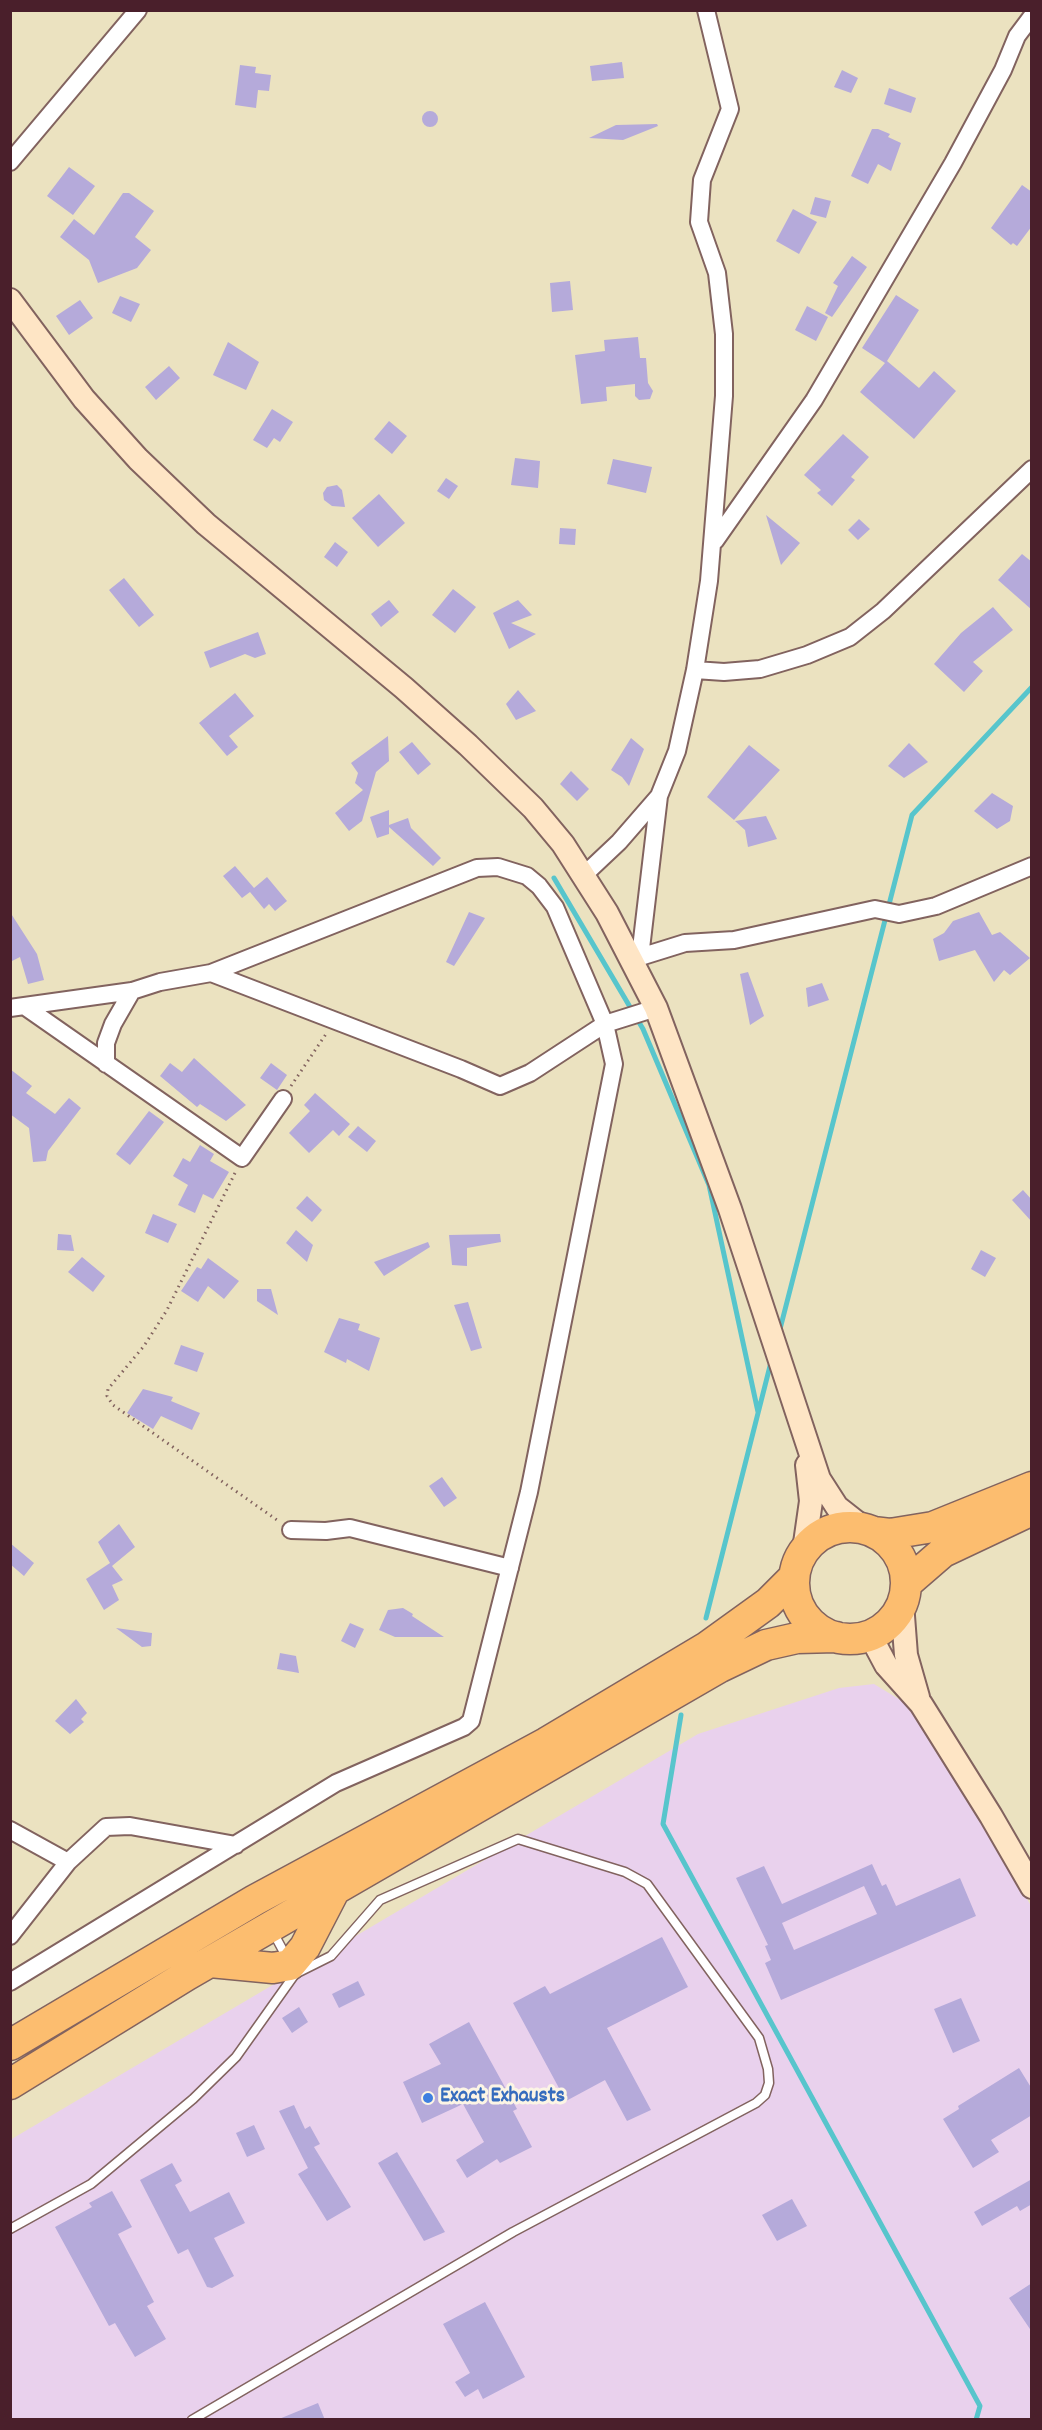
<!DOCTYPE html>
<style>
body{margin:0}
#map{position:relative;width:1042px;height:2430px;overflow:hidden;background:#ebe2c0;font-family:Dekko,sans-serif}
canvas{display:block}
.frame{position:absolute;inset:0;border:12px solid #4a1f2b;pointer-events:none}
</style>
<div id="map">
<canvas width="1042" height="2430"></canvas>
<div class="frame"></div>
</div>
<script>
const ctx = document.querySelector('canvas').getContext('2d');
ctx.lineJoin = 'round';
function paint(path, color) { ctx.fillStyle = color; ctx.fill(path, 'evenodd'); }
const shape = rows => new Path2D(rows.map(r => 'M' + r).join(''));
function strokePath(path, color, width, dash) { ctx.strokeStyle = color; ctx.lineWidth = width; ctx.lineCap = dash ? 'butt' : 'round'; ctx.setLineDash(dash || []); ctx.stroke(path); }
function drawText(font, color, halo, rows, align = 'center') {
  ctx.font = font + ' Dekko,sans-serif'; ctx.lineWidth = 6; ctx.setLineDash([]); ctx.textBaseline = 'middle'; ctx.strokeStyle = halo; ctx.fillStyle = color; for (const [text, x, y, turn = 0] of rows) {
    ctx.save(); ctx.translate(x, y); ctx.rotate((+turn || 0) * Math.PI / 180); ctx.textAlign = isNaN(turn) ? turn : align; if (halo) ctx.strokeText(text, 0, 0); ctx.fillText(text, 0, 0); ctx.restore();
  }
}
paint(shape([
 [874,1684,907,1704,952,1766,1031,1906,1031,2419,11,2419,10,2140,698,1734,839,1688]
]), '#e9d1ed');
strokePath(shape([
 [554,878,643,1029,709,1185,758,1412],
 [779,1333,912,815,1032,687],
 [706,1618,771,1362],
 [681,1715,663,1824,980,2406,976,2420]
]), '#57c5cc', 5);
paint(shape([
 [622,62,624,78,592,81,590,66],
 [240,65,256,67,255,73,271,75,269,91,258,90,256,108,235,105],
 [842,70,858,78,851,93,834,87],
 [889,88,916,98,911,113,884,104],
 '422 119a8 8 0 1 1 16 0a8 8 0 1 1-16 0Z',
 [657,124,658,126,623,140,589,138,616,125],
 [872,129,878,129,890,134,888,137,901,143,891,171,878,164,868,184,851,176],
 [69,167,95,186,73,215,47,196],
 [1022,185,1032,192,1032,226,1017,246,1013,243,1011,245,991,228],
 [123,193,129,193,154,211,135,237,151,250,137,268,98,283,89,260,60,237,74,219,94,235],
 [815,197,831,201,826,218,810,214],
 [793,209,817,222,799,254,776,241],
 [852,256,867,267,832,317,825,313,838,286,833,283],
 [570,281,573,310,552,312,550,283],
 [896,295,919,310,887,361,919,388,934,371,956,391,914,439,860,392,885,363,862,348],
 [120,296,140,304,131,322,112,313],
 [80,300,93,318,69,335,56,316],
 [807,306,828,317,816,341,795,330],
 [638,337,640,358,646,358,648,383,653,391,650,399,639,400,635,396,635,384,606,387,607,401,581,404,575,355,605,351,604,340],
 [228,342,259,362,246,390,213,375],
 [169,366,180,378,156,400,145,387],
 [272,409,293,422,280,442,274,438,267,448,253,440],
 [389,421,407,436,392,454,374,439],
 [843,434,869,457,851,477,855,480,832,506,817,493,821,490,804,475],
 [515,458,540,461,538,488,511,485],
 [613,459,652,467,646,493,607,484],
 [446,478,458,486,449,499,437,491],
 [337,485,342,490,345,507,332,506,324,500,323,493,327,487],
 [379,494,405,523,378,547,352,518],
 [766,515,800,543,781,565],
 [859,519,870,529,858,540,848,530],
 [560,528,576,529,575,545,559,544],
 [335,542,348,552,337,567,324,557],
 [1022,554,1032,562,1032,610,998,580],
 [124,578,154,615,139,627,109,590],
 [453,589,476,607,455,633,432,615],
 [389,600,399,612,381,627,371,614],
 [518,600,532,615,511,623,536,634,509,649,493,613],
 [993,607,1013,630,973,662,983,671,964,692,934,664,961,633],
 [258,632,266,654,255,658,245,654,210,668,204,652],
 [518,690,536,711,516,720,506,704],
 [235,693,254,716,229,736,238,747,227,756,199,723],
 [388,736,389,761,376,772,362,821,349,831,335,813,363,790,355,783,358,773,351,763],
 [631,738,644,749,629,786,622,777,611,770],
 [412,742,431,764,418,775,399,752],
 [909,743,928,762,904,778,888,766],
 [749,745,780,770,734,820,707,797],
 [571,771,589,789,577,801,560,784],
 [992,793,1013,806,1010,821,997,829,974,811],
 [389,810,389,825,408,818,411,828,441,858,433,866,389,827,389,834,377,838,370,817],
 [766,816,777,839,748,847,745,830,735,821],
 [235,866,254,888,267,877,287,901,275,911,269,904,264,909,250,892,242,898,223,876],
 [10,912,37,954,44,980,28,984,20,957,10,962],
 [469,912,485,918,454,966,446,962],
 [979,912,992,935,1000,932,1030,958,1010,975,1004,970,994,982,975,950,939,961,933,939,944,933,953,921],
 [748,972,764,1016,750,1025,740,974],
 [822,983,829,1000,808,1007,806,988],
 [194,1058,246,1105,226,1121,200,1104,197,1107,160,1076,170,1063,182,1072],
 [271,1063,287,1075,277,1090,260,1078],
 [10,1069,32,1086,26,1093,55,1114,69,1098,81,1108,48,1151,46,1161,33,1162,29,1128,10,1114],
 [315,1093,350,1124,339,1136,333,1130,309,1153,289,1133,310,1111,304,1105],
 [149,1111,164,1122,130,1165,116,1154],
 [358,1126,376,1141,367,1152,348,1137],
 [200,1145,214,1154,210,1161,229,1172,213,1199,203,1194,195,1213,178,1205,188,1185,173,1176,183,1158,190,1162],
 [1023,1190,1032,1200,1032,1222,1012,1200],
 [307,1196,322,1210,312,1222,296,1208],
 [153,1214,177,1224,168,1243,145,1233],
 [296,1230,313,1245,307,1262,286,1243],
 [58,1234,71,1235,74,1251,57,1250],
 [500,1234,501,1242,467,1248,467,1266,452,1265,449,1235],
 [428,1242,430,1247,384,1276,374,1262],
 [981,1250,996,1258,985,1277,971,1269],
 [82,1257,105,1276,93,1292,68,1272],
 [208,1258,239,1281,224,1299,208,1286,198,1302,181,1291,197,1267,201,1269],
 [257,1289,271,1289,278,1315,257,1301],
 [468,1302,482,1348,471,1351,454,1305],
 [339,1318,360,1324,358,1330,380,1338,369,1371,347,1359,346,1363,324,1352],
 [181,1345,204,1353,197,1372,174,1364],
 [143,1389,173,1397,171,1401,200,1413,192,1430,161,1416,153,1429,127,1413],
 [442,1477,457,1498,444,1507,429,1486],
 [119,1524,135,1547,112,1566,123,1580,112,1585,119,1600,104,1610,86,1579,110,1563,98,1542],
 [10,1543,34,1563,24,1576,10,1564],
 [403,1608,413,1614,412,1616,444,1637,395,1637,379,1630,388,1610],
 [350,1623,364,1629,355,1648,341,1641],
 [116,1628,152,1633,151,1646,142,1647],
 [280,1653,296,1656,299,1673,277,1669],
 [76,1699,87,1713,81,1719,84,1722,70,1734,55,1721],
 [872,1864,882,1886,886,1884,896,1906,960,1878,976,1916,781,2000,765,1963,771,1960,765,1946,768,1945,736,1878,764,1866,782,1904],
 [864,1886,877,1914,794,1950,782,1923],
 [662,1937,688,1987,607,2028,651,2110,627,2121,605,2080,566,2101,513,2003,545,1986,550,1994],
 [358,1981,365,1995,339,2008,332,1994],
 [961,1998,980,2041,953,2053,934,2009],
 [299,2007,308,2022,292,2033,282,2018],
 [469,2022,517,2109,513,2111,532,2147,500,2163,497,2159,467,2178,456,2160,484,2142,463,2104,422,2123,403,2082,441,2064,429,2044],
 [1019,2068,1032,2089,1032,2115,991,2140,999,2152,973,2168,943,2119,959,2109,958,2106],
 [294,2105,305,2129,310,2126,320,2144,314,2147,351,2207,327,2221,298,2174,308,2168,279,2111],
 [254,2125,265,2149,247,2157,236,2133],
 [397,2152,445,2232,424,2241,378,2163],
 [172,2163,182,2181,175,2185,190,2212,229,2192,245,2223,214,2238,234,2276,212,2288,207,2287,188,2249,178,2254,140,2180],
 [1032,2179,1032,2204,1020,2211,1017,2206,982,2226,974,2212],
 [112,2191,132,2227,118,2234,154,2302,147,2306,166,2339,135,2357,115,2323,109,2326,55,2227,92,2207,89,2203],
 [792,2199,807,2226,777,2241,762,2215],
 [1032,2283,1032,2332,1009,2298],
 [485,2302,525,2377,483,2399,478,2389,465,2397,455,2382,470,2373,443,2324],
 [318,2403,325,2420,279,2420,279,2419]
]), '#b5aada');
const lane = shape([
 [273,1932,287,1958],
 [10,2229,91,2184,193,2099,236,2057,295,1974,331,1956,380,1900,518,1839,625,1872,647,1884,759,2038,768,2069,769,2083,765,2095,756,2103,513,2232,192,2420]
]);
const street = shape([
 [10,162,138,10],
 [715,541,814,400,953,163,1003,70,1017,36,1032,16],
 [695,670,724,672,760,669,807,655,850,637,883,611,1032,469],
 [584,875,619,842,659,796,677,751,695,670,709,581,724,396,724,334,717,273,699,222,702,180,730,109,706,10],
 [640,957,659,796],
 [635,962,640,957,685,943,734,940,875,909,899,914,936,906,1032,866],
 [10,1008,132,991,160,982,211,973,477,868,498,867,527,876,539,886,555,907,605,1024,656,1008],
 [27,1008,242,1158,283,1099],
 [106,1064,106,1043,113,1024,132,991],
 [291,1530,326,1531,350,1528,510,1568],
 [10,1830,68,1862],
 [10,1936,68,1862,106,1827,130,1826,236,1845],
 [10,1982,336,1783,464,1727,471,1721,529,1492,614,1064,605,1024,530,1073,500,1086,461,1069,211,973]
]);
const secondary = shape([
 [10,300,84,399,138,459,206,524,404,688,468,745,533,808,563,844,607,913,656,1008,730,1209,819,1479,837,1507,865,1529],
 [804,1550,811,1501,807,1465],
 [902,1603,906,1655,918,1697],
 [870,1635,886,1665,921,1704,991,1816,1032,1887]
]);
const highway = shape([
 '794 1583a56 56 0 1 1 112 0a56 56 0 1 1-112 0Z',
 [873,1532,890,1534,933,1527,1032,1487],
 [906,1584,943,1552,1032,1510],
 [210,1962,273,1968,290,1965,305,1947,334,1891],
 [10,2045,255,1900,546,1743,707,1647,768,1603,794,1577],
 [10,2084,187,1975,720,1667,766,1645,797,1638,836,1637]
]);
strokePath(lane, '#82635f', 11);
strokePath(street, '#82635f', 20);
strokePath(secondary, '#82635f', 26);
strokePath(highway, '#82635f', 33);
strokePath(shape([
 [291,1086,326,1034],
 [235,1173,167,1310,144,1346,108,1389,107,1396,113,1405,277,1520]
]), '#82635f', 3, [1.5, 4.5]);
strokePath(lane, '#fff', 8);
strokePath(street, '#fff', 16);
strokePath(secondary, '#fee5c5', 22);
strokePath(highway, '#fcbd6f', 30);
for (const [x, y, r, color] of [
 [428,2098,6,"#3f7fe0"]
]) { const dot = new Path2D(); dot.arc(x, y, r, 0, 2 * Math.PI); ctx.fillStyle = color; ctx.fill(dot); strokePath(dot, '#fcf5e5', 2); }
drawText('bold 22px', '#366cbe', '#fcf5e5', [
 ["Exact Exhausts",440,2098]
], 'left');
</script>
